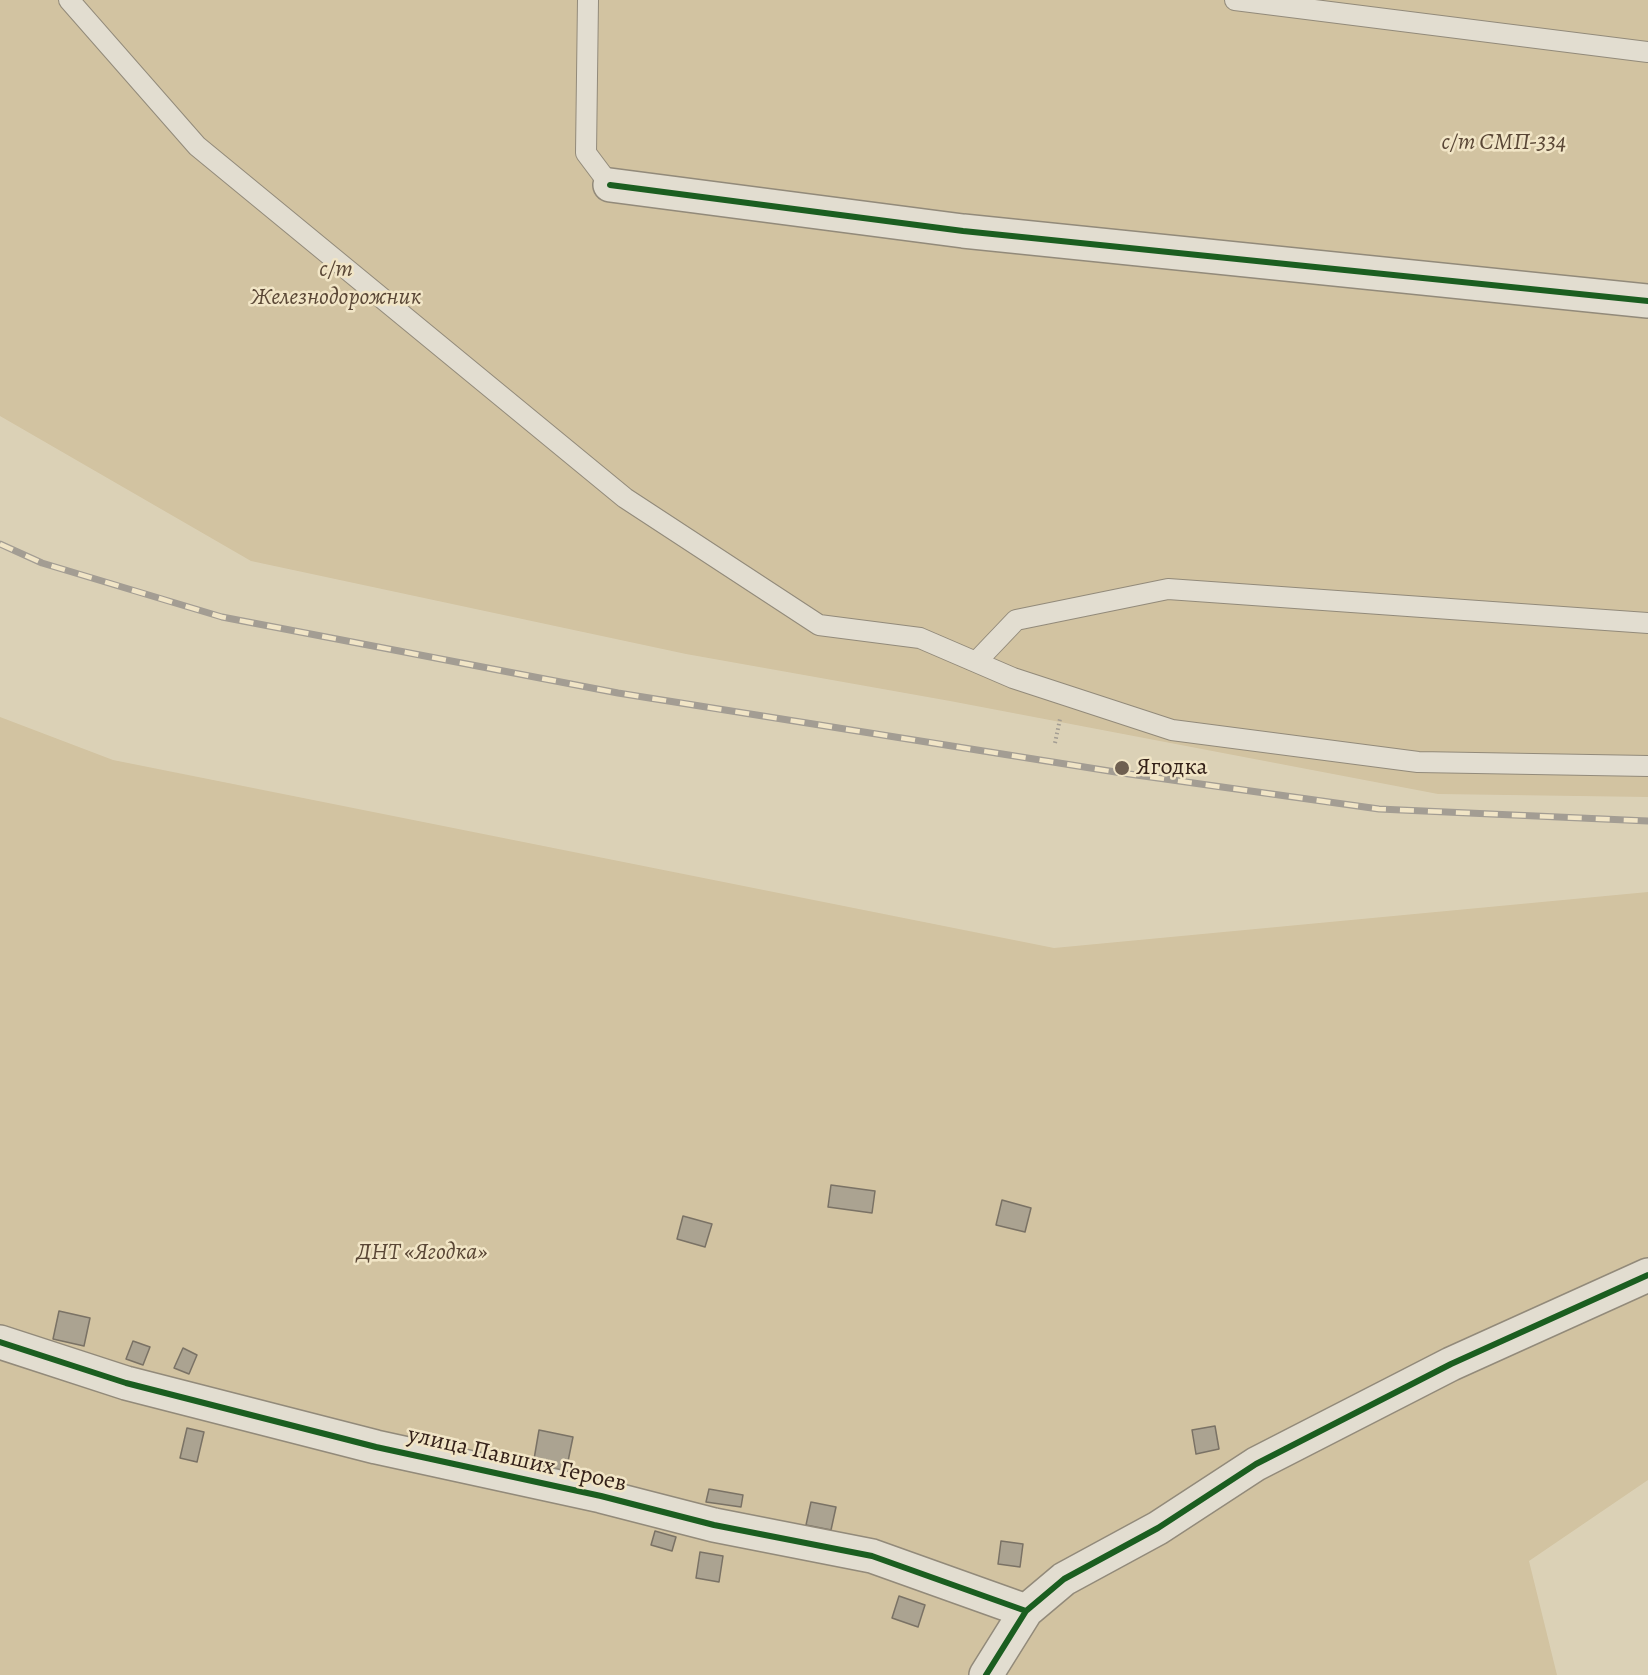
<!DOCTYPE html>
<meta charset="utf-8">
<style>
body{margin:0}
canvas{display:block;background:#dbd1b6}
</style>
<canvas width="1648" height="1675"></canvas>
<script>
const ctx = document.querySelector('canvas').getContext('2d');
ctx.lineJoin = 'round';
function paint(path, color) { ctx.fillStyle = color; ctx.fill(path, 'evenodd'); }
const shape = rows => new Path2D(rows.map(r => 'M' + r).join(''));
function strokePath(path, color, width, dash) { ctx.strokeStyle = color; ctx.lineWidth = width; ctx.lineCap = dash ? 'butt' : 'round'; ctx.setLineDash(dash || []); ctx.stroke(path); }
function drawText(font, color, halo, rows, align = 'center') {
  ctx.font = font + ' Alegreya,serif'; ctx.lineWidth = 5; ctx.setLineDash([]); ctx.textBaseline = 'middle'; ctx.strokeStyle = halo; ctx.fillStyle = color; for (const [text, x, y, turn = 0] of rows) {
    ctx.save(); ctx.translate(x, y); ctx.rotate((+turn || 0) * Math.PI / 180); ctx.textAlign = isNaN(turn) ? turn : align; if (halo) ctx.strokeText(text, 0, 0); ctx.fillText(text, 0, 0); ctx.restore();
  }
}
paint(shape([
 [0,0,1648,0,1648,797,1438,794,950,701,686,654,251,561,0,416],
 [0,717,113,760,1054,948,1648,892,1648,1480,1529,1561,1557,1675,0,1675]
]), '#d2c3a1');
const building = shape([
 [831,1185,875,1191,872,1213,828,1207,831,1185],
 [1002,1200,1031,1208,1025,1232,996,1225,1002,1200],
 [683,1216,712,1224,705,1247,677,1239,683,1216],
 [59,1311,90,1318,84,1346,53,1339,59,1311],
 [133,1341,150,1347,143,1365,126,1359,133,1341],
 [183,1348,197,1355,189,1374,174,1368,183,1348],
 [1215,1426,1219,1449,1196,1454,1192,1430,1215,1426],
 [187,1428,204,1432,197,1462,180,1458,187,1428],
 [539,1430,573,1437,566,1471,533,1465,539,1430],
 [709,1489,743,1495,741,1507,706,1502,709,1489],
 [811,1502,836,1507,831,1530,806,1525,811,1502],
 [655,1531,676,1537,672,1551,651,1545,655,1531],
 [1001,1541,1023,1544,1020,1567,998,1564,1001,1541],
 [700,1552,723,1556,719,1582,696,1578,700,1552],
 [899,1596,925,1605,918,1627,892,1618,899,1596]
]);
paint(building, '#aba391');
strokePath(building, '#7a7265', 1.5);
const lane = shape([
 [69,0,197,146,625,498,819,625,920,638,1013,678,1172,730,1418,762,1648,766],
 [588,0,586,153,610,185],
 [1235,0,1648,52],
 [976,662,1016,620,1168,589,1648,623]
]);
const street = shape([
 [610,185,963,231,1648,301],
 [0,1342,126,1383,376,1447,601,1496,714,1525,872,1556,1026,1611],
 [986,1675,1026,1611,1064,1579,1158,1528,1256,1464,1451,1364,1648,1275]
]);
strokePath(lane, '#928a7a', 22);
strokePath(street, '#928a7a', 36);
strokePath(shape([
 [1055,743,1060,719]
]), '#a39d93', 4, [1.5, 3]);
strokePath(lane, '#e2ddd0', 20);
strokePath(street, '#e2ddd0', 33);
const rail = shape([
 [0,544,42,563,222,617,618,693,1122,773,1379,809,1648,821]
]);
strokePath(rail, '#a39d93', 7);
strokePath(rail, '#f1e5c6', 4.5, [14]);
strokePath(shape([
 [610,185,963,231,1648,301],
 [0,1342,126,1383,376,1447,601,1496,714,1525,872,1556,1026,1611],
 [986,1675,1026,1611,1064,1579,1158,1528,1256,1464,1451,1364,1648,1275]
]), '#1b5e20', 6);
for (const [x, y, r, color] of [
 [1122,768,8,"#6e5f50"]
]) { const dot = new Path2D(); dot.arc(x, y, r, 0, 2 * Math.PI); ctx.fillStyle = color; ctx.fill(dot); strokePath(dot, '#f1e5c6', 2); }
drawText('italic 24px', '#5a4736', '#f1e5c6', [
 ["с/т СМП-334",1504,143],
 ["с/т",336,270],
 ["Железнодорожник",336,298],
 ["ДНТ «Ягодка»",422,1253]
]);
drawText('24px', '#342119', '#f1e5c6', [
 ["Ягодка",1136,768]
], 'left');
drawText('24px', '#342119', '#f1e5c6', [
 ["улица Павших Героев",517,1460,13]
]);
</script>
